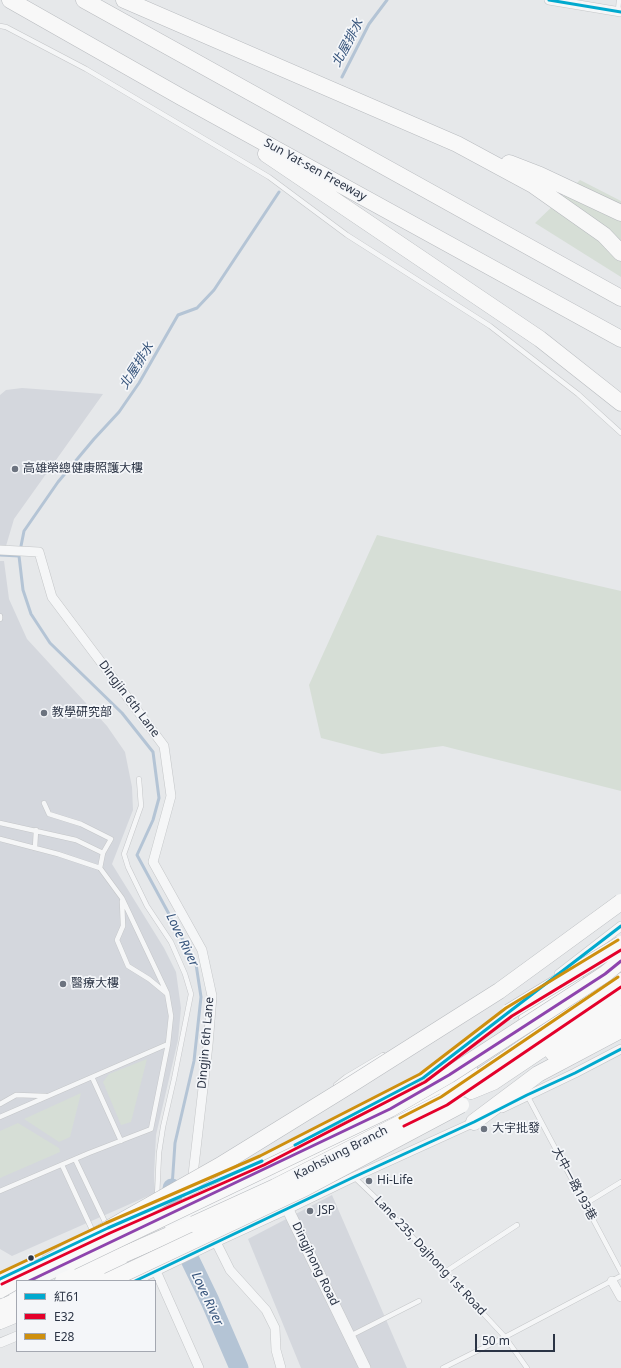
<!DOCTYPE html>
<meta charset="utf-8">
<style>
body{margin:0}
#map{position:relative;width:621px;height:1368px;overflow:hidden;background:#e6e8ea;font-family:"Noto Sans","Noto Sans TC",sans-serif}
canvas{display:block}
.legend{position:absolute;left:16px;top:1280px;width:140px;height:72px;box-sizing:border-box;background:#f4f6f9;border:1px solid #a4a8b1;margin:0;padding:5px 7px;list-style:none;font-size:12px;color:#2b3445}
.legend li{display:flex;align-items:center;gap:8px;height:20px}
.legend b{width:20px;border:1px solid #a4a8b1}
.scale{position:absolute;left:475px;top:1334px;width:80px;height:18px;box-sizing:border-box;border:2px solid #2b3445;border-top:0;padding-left:5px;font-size:12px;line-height:14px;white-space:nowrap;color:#2b3445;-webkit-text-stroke:3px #f4f6f9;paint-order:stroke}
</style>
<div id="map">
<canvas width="621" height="1368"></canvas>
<ul class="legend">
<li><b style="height:5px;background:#00a9ce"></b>紅61</li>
<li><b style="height:5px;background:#e4002b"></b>E32</li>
<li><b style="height:5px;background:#ce8f0e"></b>E28</li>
</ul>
<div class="scale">50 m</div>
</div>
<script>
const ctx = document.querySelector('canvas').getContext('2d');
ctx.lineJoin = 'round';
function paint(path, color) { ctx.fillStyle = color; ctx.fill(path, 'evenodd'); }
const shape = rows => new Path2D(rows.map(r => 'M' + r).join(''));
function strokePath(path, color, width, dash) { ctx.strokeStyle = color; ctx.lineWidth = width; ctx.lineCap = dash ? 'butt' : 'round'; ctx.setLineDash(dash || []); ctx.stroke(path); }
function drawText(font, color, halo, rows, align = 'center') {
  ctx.font = font + ' "Noto Sans","Noto Sans TC",sans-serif'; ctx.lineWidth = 3.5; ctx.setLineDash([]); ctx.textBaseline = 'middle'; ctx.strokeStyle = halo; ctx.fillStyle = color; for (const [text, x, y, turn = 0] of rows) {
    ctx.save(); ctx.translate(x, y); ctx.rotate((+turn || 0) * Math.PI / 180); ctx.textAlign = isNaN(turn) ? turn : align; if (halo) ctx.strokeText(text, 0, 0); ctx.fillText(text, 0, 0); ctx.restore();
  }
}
paint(shape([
 [22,388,103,394,14,519,6,546,0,546,0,395,6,390],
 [0,561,4,561,9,599,27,639,107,726,125,752,132,787,133,810,112,864,164,948,176,972,181,1008,178,1040,156,1135,154,1174,155,1193,12,1256,0,1249],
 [332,1195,407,1368,301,1368,248,1239]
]), '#d4d7dd');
paint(shape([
 [580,180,621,201,621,277,535,223],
 [377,535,621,591,621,791,443,746,382,754,321,738,309,685],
 [147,1059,131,1122,121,1125,103,1082,109,1074],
 [81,1093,70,1137,59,1142,24,1119],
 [18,1123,59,1148,60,1152,0,1178,0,1131]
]), '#d6ded6');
strokePath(shape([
 [342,77,369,24,387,0],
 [0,555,19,556],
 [172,1187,175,1143,194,1061,201,997,196,964,137,855,153,820,159,798,153,752,122,713,50,643,31,614,23,590,19,556,24,531,58,482,94,439,119,412,139,383,178,315,197,308,214,290,279,192]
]), '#b4c4d5', 3);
strokePath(shape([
 [172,1188,173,1215,181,1241,210,1301,239,1368]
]), '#b4c4d5', 19);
const service = shape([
 [618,11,619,0],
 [0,26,6,27,86,69,269,177,347,235,490,326,578,394,621,433],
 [0,616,0,619],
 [139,779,141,806,124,854,128,867,147,906,171,942,185,974,191,994,174,1079,163,1127,159,1153,157,1197],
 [44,803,49,814,81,824,111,839,103,853,100,868],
 [0,823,76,840,103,853],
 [0,839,58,854,100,868,122,898,167,993,171,1016,168,1044,0,1117],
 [35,848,36,830],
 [122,901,123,926,117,940,128,966,149,979,166,993],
 [92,1077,121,1141],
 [336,1085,346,1077,383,1055],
 [527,1095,621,1272],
 [0,1104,16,1095,46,1096],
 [75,1159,107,1226],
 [62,1165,94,1234],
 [354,1177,379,1201,505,1337,527,1368],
 [0,1191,89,1153,151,1129,168,1044],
 [585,1204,621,1182],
 [445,1272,517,1225],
 [350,1336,419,1301],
 [443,1368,505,1337,621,1276]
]);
const minor = shape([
 [549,0,621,12],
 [0,550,39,552,52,597,164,746,171,796,153,862,202,950,212,996,208,1045,191,1192],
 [559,974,621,926],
 [502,1108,575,1073,621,1049],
 [187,1193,262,1161,423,1078,512,1010],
 [168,1224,278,1174],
 [216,1242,230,1270,266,1310,275,1328,276,1350,281,1368],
 [156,1271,199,1368],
 [0,1279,40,1259],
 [37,1281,77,1263],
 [135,1281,216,1242,288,1209,354,1177,477,1121],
 [612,1281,621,1297],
 [12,1292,17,1290],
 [0,1343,17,1336]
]);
const tertiary = shape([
 [262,1161,272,1177,365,1368]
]);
const motorway = shape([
 [10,0,181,97,621,339],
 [84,0,621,298],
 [124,0,457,144,533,185,604,235,621,253],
 [266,154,540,339,621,403],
 [509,163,540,175,621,213],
 [527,1018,575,977],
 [553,1053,621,1014],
 [471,1091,493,1082,621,996],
 [444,1101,621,981],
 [474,1122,538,1074,621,1030],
 [283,1171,373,1127,451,1084,469,1068],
 [63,1281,194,1224],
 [91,1281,121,1268],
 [0,1308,17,1301],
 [0,1321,17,1314]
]);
strokePath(service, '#c4c6c8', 5.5);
strokePath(minor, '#c4c6c8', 10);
strokePath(tertiary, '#c4c6c8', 12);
strokePath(motorway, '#b8bbbf', 17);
strokePath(service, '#f5f6f7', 4.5);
strokePath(minor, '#f5f6f7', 9);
strokePath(tertiary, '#f5f6f7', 11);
strokePath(motorway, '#f8f8f8', 16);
const motorwayBridge = shape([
 [509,1012,621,944],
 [194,1224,275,1187,444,1101],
 [71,1262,390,1109,449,1075,605,974,621,961],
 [108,1281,305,1188,461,1105],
 [0,1290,219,1166,352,1084,499,991,621,902]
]);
strokePath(motorwayBridge, '#b8bbbf', 17, []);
strokePath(motorwayBridge, '#f8f8f8', 16);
strokePath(shape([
 [549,0,621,12],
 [295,1145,423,1078,621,926],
 [0,1279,108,1228,262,1161],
 [135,1281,354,1177,474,1122,527,1095,575,1073,621,1049]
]), '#00a9ce', 3);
strokePath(shape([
 [404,1126,447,1105,621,987],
 [2,1284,110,1233,264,1165,425,1082,512,1016,621,950]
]), '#e4002b', 3);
strokePath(shape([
 [400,1118,441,1097,618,977],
 [0,1273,106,1223,260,1156,420,1074,506,1008,618,940]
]), '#ce8f0e', 3);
strokePath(shape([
 [29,1281,390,1109,449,1075,605,974,621,961]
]), '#8e44ad', 3);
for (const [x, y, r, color] of [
 [15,469,4,"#6c737f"],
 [44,713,4,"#6c737f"],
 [63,984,4,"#6c737f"],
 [484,1129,4,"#6c737f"],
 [369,1181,4,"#6c737f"],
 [310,1211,4,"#6c737f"],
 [31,1258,3.5,"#2b3445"]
]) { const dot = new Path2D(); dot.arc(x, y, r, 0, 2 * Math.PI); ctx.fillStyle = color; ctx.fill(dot); strokePath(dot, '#f4f6f9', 1.5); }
drawText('12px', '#2b3445', '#f4f6f9', [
 ["Sun Yat-sen Freeway",315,170,29],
 ["Dingjin 6th Lane",129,699,53],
 ["Dingjin 6th Lane",206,1043,-85],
 ["Kaohsiung Branch",341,1153,-27],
 ["大中一路193巷",574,1184,62],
 ["Lane 235, Dajhong 1st Road",430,1256,47],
 ["Dingjhong Road",315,1264,64]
]);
drawText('12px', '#2b3445', '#f4f6f9', [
 ["高雄榮總健康照護大樓",23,469],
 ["教學研究部",52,713],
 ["醫療大樓",71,984],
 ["大宇批發",492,1129],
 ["Hi-Life",377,1181],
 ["JSP",318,1211]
], 'left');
drawText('italic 13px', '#34527a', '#f4f6f9', [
 ["北屋排水",348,43,-62],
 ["北屋排水",137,366,-58],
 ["Love River",182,940,64],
 ["Love River",207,1299,65]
]);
</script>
